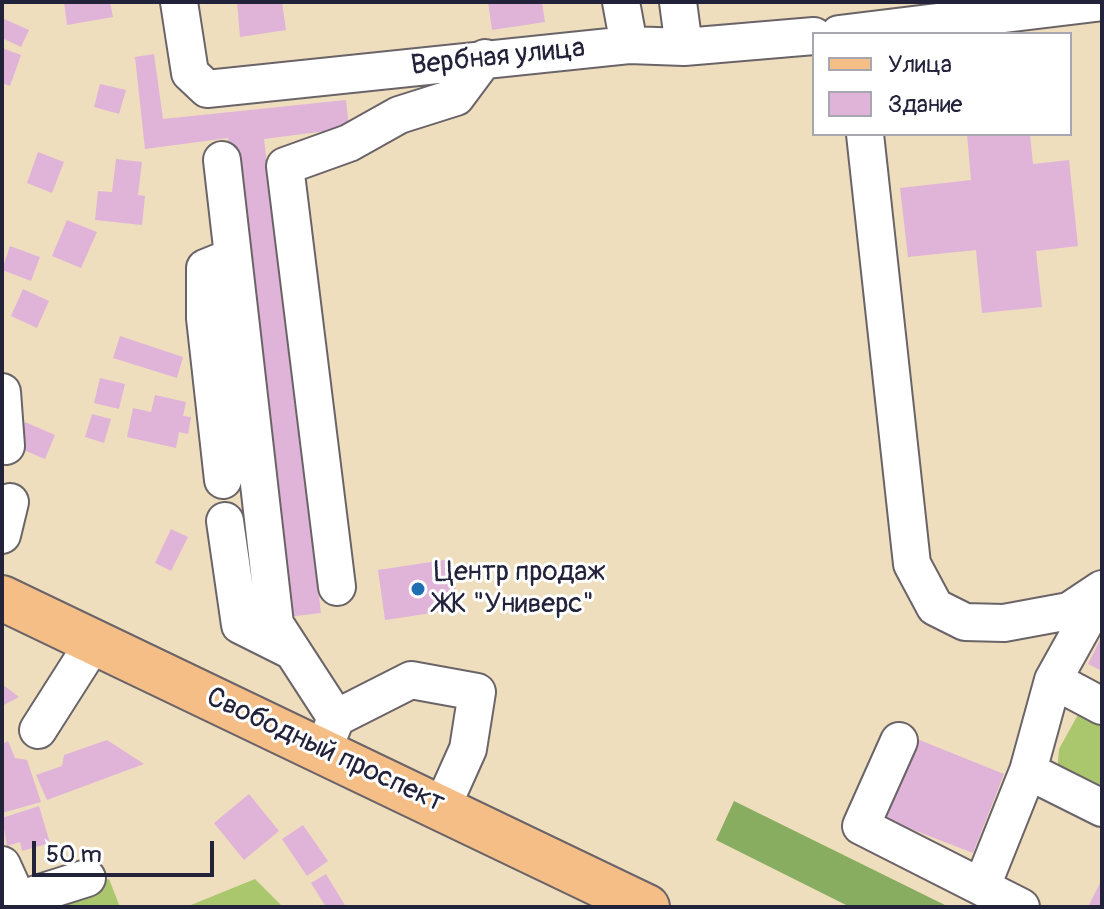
<!DOCTYPE html>
<meta charset="utf-8">
<style>
body{margin:0}
#map{position:relative;width:1104px;height:909px;overflow:hidden;background:#efdebd;font-family:Pangolin,sans-serif}
canvas{display:block}
.frame{position:absolute;inset:0;border:4px solid #22223b;pointer-events:none}
.legend{position:absolute;left:812px;top:32px;width:260px;height:104px;box-sizing:border-box;background:#fff;border:2px solid #a7a7b1;margin:0;padding:10px 14px;list-style:none;font-size:24px;color:#22223b}
.legend li{display:flex;align-items:center;gap:16px;height:40px}
.legend b{width:40px;border:2px solid #a7a7b1}
.scale{position:absolute;left:32px;top:841px;width:182px;height:36px;box-sizing:border-box;border:4px solid #22223b;border-top:0;padding-left:10px;font-size:24px;line-height:28px;white-space:nowrap;color:#22223b;-webkit-text-stroke:6px #fff;paint-order:stroke}
</style>
<div id="map">
<canvas width="1104" height="909"></canvas>
<div class="frame"></div>
<ul class="legend">
<li><b style="height:10px;background:#f6be87"></b>Улица</li>
<li><b style="height:22px;background:#e0b3d9"></b>Здание</li>
</ul>
<div class="scale">50 m</div>
</div>
<script>
const ctx = document.querySelector('canvas').getContext('2d');
ctx.lineJoin = 'round';
function paint(path, color) { ctx.fillStyle = color; ctx.fill(path, 'evenodd'); }
const shape = rows => new Path2D(rows.map(r => 'M' + r).join(''));
function strokePath(path, color, width, dash) { ctx.strokeStyle = color; ctx.lineWidth = width; ctx.lineCap = dash ? 'butt' : 'round'; ctx.setLineDash(dash || []); ctx.stroke(path); }
function drawText(font, color, halo, rows, align = 'center') {
  ctx.font = font + ' Pangolin,sans-serif'; ctx.lineWidth = 6; ctx.setLineDash([]); ctx.textBaseline = 'middle'; ctx.strokeStyle = halo; ctx.fillStyle = color; for (const [text, x, y, turn = 0] of rows) {
    ctx.save(); ctx.translate(x, y); ctx.rotate((+turn || 0) * Math.PI / 180); ctx.textAlign = isNaN(turn) ? turn : align; if (halo) ctx.strokeText(text, 0, 0); ctx.fillText(text, 0, 0); ctx.restore();
  }
}
paint(shape([
 [1080,711,1102,722,1102,797,1057,774,1059,749],
 [109,879,120,907,27,907],
 [255,879,283,907,186,907]
]), '#abc76d');
paint(shape([
 [734,801,949,907,850,907,716,840]
]), '#88ac60');
paint(shape([
 [64,2,110,2,113,17,67,25],
 [237,2,282,2,286,30,240,37],
 [488,2,542,2,545,22,492,30],
 [2,18,29,30,21,47,2,38],
 [2,48,21,55,10,86,2,83],
 [154,54,163,119,346,100,349,128,264,139,321,613,287,617,228,138,145,149,135,57],
 [100,84,126,90,119,114,94,107],
 [967,134,1030,134,1033,164,1069,160,1078,246,1036,251,1042,307,982,313,976,250,908,257,900,188,971,180],
 [38,152,64,162,52,193,27,183],
 [116,159,142,162,138,195,145,196,142,225,95,220,98,191,112,192],
 [67,220,97,232,81,268,52,256],
 [10,246,40,257,31,281,2,270],
 [23,289,49,301,37,328,11,316],
 [120,336,183,357,177,378,113,358],
 [100,378,125,384,119,409,94,403],
 [155,395,186,402,183,416,191,417,188,434,179,432,176,448,127,437,133,408,151,412],
 [92,414,111,419,104,443,85,437],
 [25,422,55,435,45,459,14,446],
 [171,529,188,537,171,571,155,563],
 [451,559,459,609,385,620,378,570],
 [1102,636,1102,671,1088,664],
 [2,684,19,697,2,706],
 [917,739,1004,774,973,853,885,819],
 [107,740,144,764,47,800,36,775,62,766,64,755],
 [8,741,15,758,27,760,41,802,2,813,2,744],
 [249,794,279,831,244,860,214,823],
 [39,806,50,843,22,851,20,842,7,846,2,818],
 [303,825,328,861,307,876,282,839],
 [326,874,346,907,326,907,311,883],
 [1102,879,1102,907,1088,907]
]), '#e0b3d9');
const minor = shape([
 [179,2,190,73,207,89,629,45,684,47,814,36],
 [621,2,629,45],
 [678,2,684,47],
 [839,34,1102,2],
 [865,134,912,564,935,607,965,622,1004,623,1069,611,1102,589],
 [222,160,275,624,336,718],
 [2,392,6,446],
 [223,480,205,318,205,268,232,257],
 [225,521,240,625,290,650],
 [2,535,10,502],
 [337,587,285,166,349,143,399,115,456,97,485,58],
 [1053,680,1102,706],
 [38,730,94,642],
 [328,738,336,718,411,680,477,692,468,749,442,807],
 [899,741,861,826,1021,907],
 [1028,771,1102,808],
 [2,865,21,907],
 [982,886,1028,771,1053,680,1102,592],
 [2,905,87,878]
]);
const major = shape([
 [2,598,647,907]
]);
strokePath(minor, '#6a6468', 40);
strokePath(major, '#6a6468', 48);
strokePath(minor, '#fff', 36);
strokePath(major, '#f6be87', 44);
for (const [x, y, r, color] of [
 [418,589,8,"#1f6fb2"]
]) { const dot = new Path2D(); dot.arc(x, y, r, 0, 2 * Math.PI); ctx.fillStyle = color; ctx.fill(dot); strokePath(dot, '#fff', 3); }
drawText('28px', '#22223b', '#fff', [
 ["Вербная улица",498,58,-6],
 ["Свободный проспект",325,751,25]
]);
drawText('28px', '#22223b', '#fff', [
 ["Центр продаж",434,573],
 ["ЖК \"Универс\"",434,605]
], 'left');
</script>
